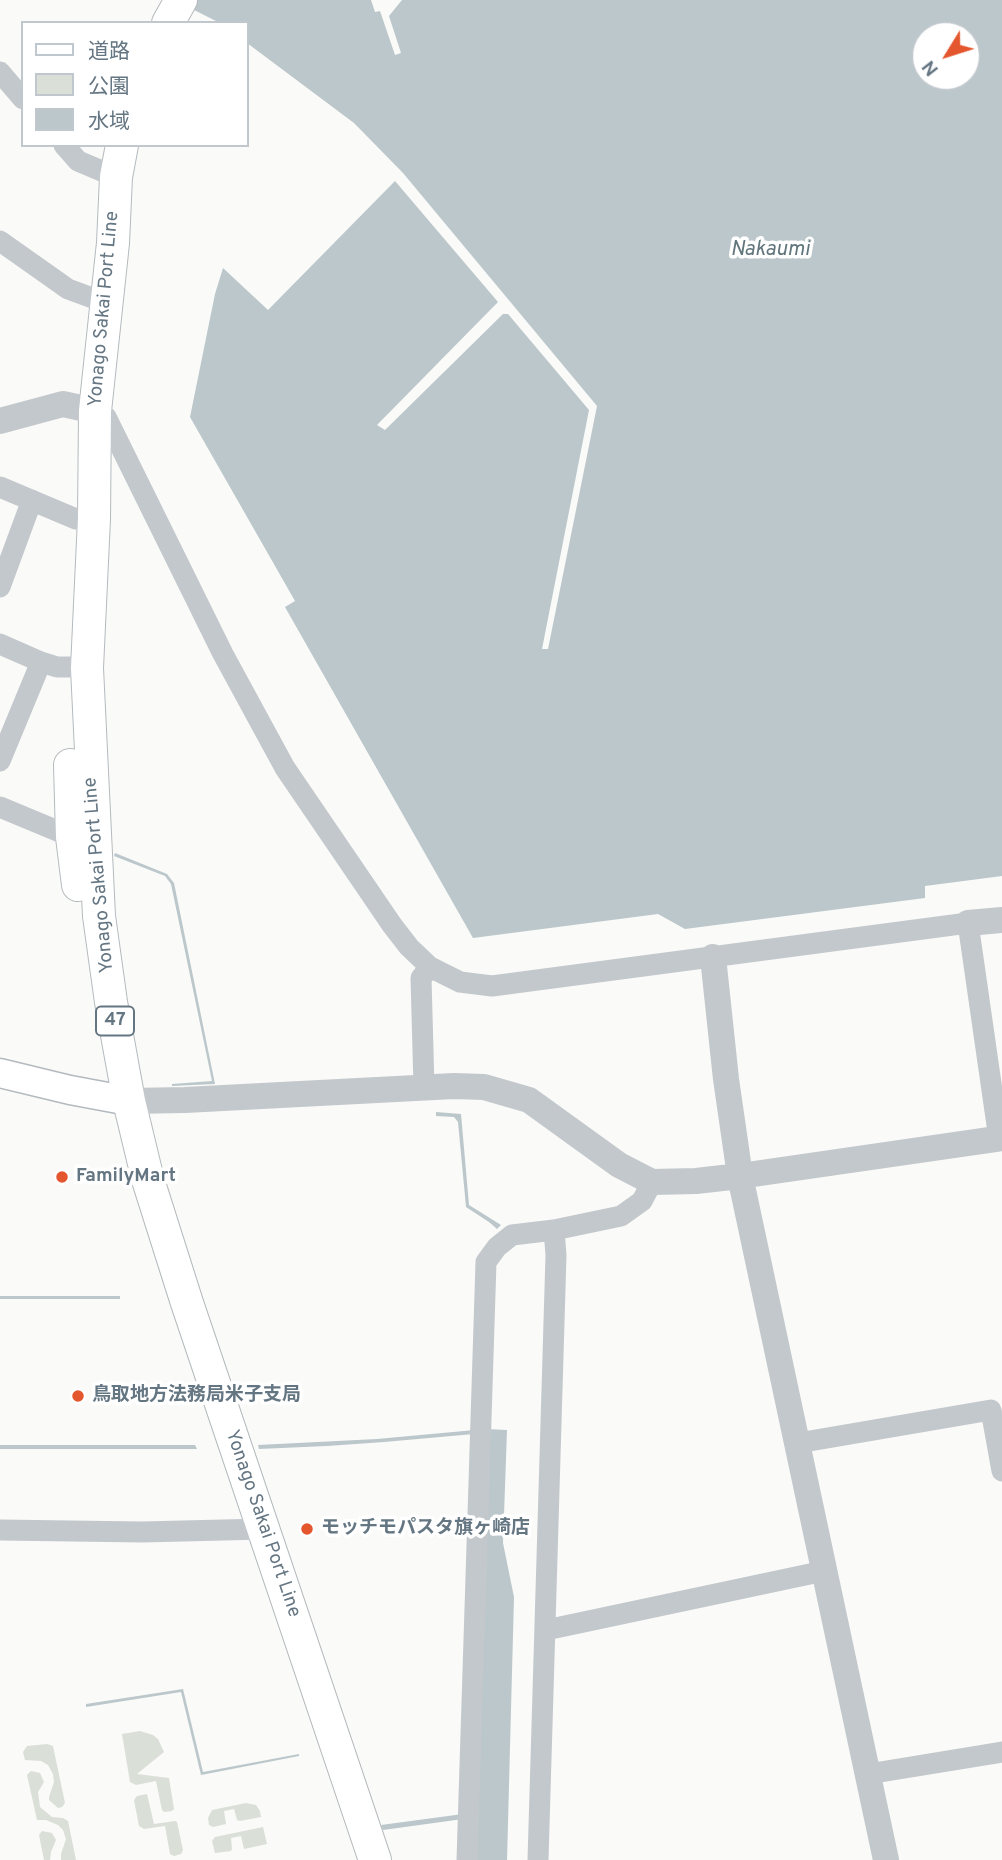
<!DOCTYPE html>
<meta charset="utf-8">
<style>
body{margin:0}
#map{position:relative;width:1002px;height:1860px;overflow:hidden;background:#fafaf8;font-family:Overpass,"Noto Sans JP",sans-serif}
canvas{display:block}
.legend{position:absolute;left:21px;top:21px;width:228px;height:126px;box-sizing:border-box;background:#fff;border:2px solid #c1c8cd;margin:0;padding:9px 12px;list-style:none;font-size:21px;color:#657683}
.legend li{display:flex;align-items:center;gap:14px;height:35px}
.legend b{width:35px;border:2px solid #c1c8cd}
.north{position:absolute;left:911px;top:21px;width:70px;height:70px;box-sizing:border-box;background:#fff;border:2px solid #c1c8cd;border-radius:50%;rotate:232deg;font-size:19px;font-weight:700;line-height:28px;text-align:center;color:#657683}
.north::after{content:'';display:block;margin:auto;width:24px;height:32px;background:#e4572e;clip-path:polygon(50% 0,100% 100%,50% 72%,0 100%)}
</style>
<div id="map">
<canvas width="1002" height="1860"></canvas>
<ul class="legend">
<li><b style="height:9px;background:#fff"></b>道路</li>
<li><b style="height:19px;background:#dadfd7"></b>公園</li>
<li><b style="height:19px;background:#bbc7cb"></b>水域</li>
</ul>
<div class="north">N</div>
</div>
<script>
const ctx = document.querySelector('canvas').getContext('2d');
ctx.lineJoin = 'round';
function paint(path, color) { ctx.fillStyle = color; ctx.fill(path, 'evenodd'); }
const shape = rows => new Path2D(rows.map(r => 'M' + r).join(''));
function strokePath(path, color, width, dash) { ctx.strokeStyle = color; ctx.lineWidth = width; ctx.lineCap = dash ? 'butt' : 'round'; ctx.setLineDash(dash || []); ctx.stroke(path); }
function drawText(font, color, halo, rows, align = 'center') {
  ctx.font = font + ' Overpass,"Noto Sans JP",sans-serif'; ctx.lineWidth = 7; ctx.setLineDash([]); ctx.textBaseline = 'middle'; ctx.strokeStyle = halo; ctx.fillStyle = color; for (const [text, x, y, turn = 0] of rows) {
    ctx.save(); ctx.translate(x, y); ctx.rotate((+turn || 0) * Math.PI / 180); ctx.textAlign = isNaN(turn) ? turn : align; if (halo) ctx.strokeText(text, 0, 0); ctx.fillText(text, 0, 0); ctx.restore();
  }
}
paint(shape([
 [140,1731,153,1735,158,1739,164,1752,137,1774,169,1778,174,1809,172,1811,164,1812,162,1810,156,1781,136,1785,130,1782,122,1734],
 [47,1744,53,1746,65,1803,62,1807,58,1808,49,1800,49,1797,54,1782,53,1774,48,1765,41,1761,25,1760,23,1752,27,1746],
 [31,1771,40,1773,44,1782,38,1792,40,1807,52,1817,63,1818,68,1821,76,1860,61,1860,61,1854,66,1839,63,1830,58,1825,46,1820,37,1820,27,1775],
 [147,1794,154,1824,175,1821,177,1822,183,1850,181,1854,174,1856,170,1854,165,1826,144,1829,139,1826,134,1800,137,1796],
 [246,1803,256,1805,260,1811,261,1817,240,1821,237,1820,234,1809,224,1811,226,1824,213,1827,209,1825,208,1818,212,1810],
 [263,1827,267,1844,244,1849,241,1836,231,1838,232,1849,231,1851,215,1853,212,1841,215,1837],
 [42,1831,52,1833,56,1840,51,1852,50,1860,44,1860,39,1835]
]), '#dadfd7');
paint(shape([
 [174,0,371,0,375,12,380,11,395,55,401,53,389,16,402,0,1002,0,1002,876,925,886,925,898,685,929,658,914,473,938,285,607,295,601,190,417,215,294,223,268,268,310,395,181,498,302,377,425,385,430,503,314,508,314,589,410,542,649,548,649,597,406,403,173,354,123,247,43,247,23,220,23],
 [925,35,967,35,967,77,925,77],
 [115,853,167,874,174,883,215,1084,172,1086,172,1084,212,1081,171,884,165,876,114,856],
 [436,1112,461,1114,469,1205,501,1225,497,1229,489,1222,466,1207,458,1122,454,1117,436,1116],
 [0,1296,120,1296,120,1299,0,1299],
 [486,1429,507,1430,503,1543,514,1597,507,1860,477,1860,474,1434,384,1442,327,1446,259,1449,258,1445,377,1439],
 [0,1445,195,1445,197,1449,0,1449],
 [183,1689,203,1772,299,1754,299,1756,201,1775,181,1692,86,1707,86,1704],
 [463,1814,463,1819,383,1830,381,1825]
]), '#bbc7cb');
const secondary = shape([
 [0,1073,70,1090,129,1101]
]);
const primary = shape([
 [168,23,181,0],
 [122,145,116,177,113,243,95,411,94,519,87,668,99,916,111,1002,129,1101,148,1180,187,1303,375,1860],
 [70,765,72,837,78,885]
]);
strokePath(secondary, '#b3babf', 31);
strokePath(primary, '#b5babe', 34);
strokePath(shape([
 [0,72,23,99],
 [64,145,78,161,116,177],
 [0,241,68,289,106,303],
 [95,411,106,417,223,654,285,768,392,925,409,947,430,967,460,982,492,986,968,923,999,1139],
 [0,487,76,519],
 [0,587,32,500],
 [0,644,41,662,57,667,70,667],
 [0,761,41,662],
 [0,807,72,837],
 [424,1087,421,978,430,967],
 [798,1443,991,1410,1002,1471],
 [0,1530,142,1532,264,1529],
 [546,1630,824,1571],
 [868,1774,1002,1752],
 [467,1860,486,1262,497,1247,512,1235,554,1230,621,1216,642,1201,652,1182],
 [538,1860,556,1255,554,1230]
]), '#c3c8cc', 21);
strokePath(shape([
 [0,421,63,404,95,411],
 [968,923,1002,920],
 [713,957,726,1079,740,1176,886,1860],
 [129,1101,185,1100,454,1086,484,1087,529,1100,619,1165,652,1182,696,1181,740,1176,1002,1138]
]), '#c3c8cc', 26);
strokePath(secondary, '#fff', 28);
strokePath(primary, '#fff', 32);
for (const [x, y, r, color] of [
 [62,1177,7,"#e4572e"],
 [78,1396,7,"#e4572e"],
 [307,1529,7,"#e4572e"]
]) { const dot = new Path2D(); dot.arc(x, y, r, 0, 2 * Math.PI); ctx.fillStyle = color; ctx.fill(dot); strokePath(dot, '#fff', 2.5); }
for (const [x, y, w] of [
 [115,1021,38]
]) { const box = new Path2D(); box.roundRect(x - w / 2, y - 14.5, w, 29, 5); ctx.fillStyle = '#fff'; ctx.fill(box); strokePath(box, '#657683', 2); }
drawText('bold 18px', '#657683', null, [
 ["47",115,1021]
]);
drawText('19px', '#657683', '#fff', [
 ["Yonago Sakai Port Line",105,309,-85],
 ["Yonago Sakai Port Line",100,875,-95],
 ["Yonago Sakai Port Line",262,1524,71]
]);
drawText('bold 19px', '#657683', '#fff', [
 ["FamilyMart",76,1177],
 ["鳥取地方法務局米子支局",92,1396],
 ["モッチモパスタ旗ヶ崎店",321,1529]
], 'left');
drawText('italic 21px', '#60757c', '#fff', [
 ["Nakaumi",770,251]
]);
</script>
